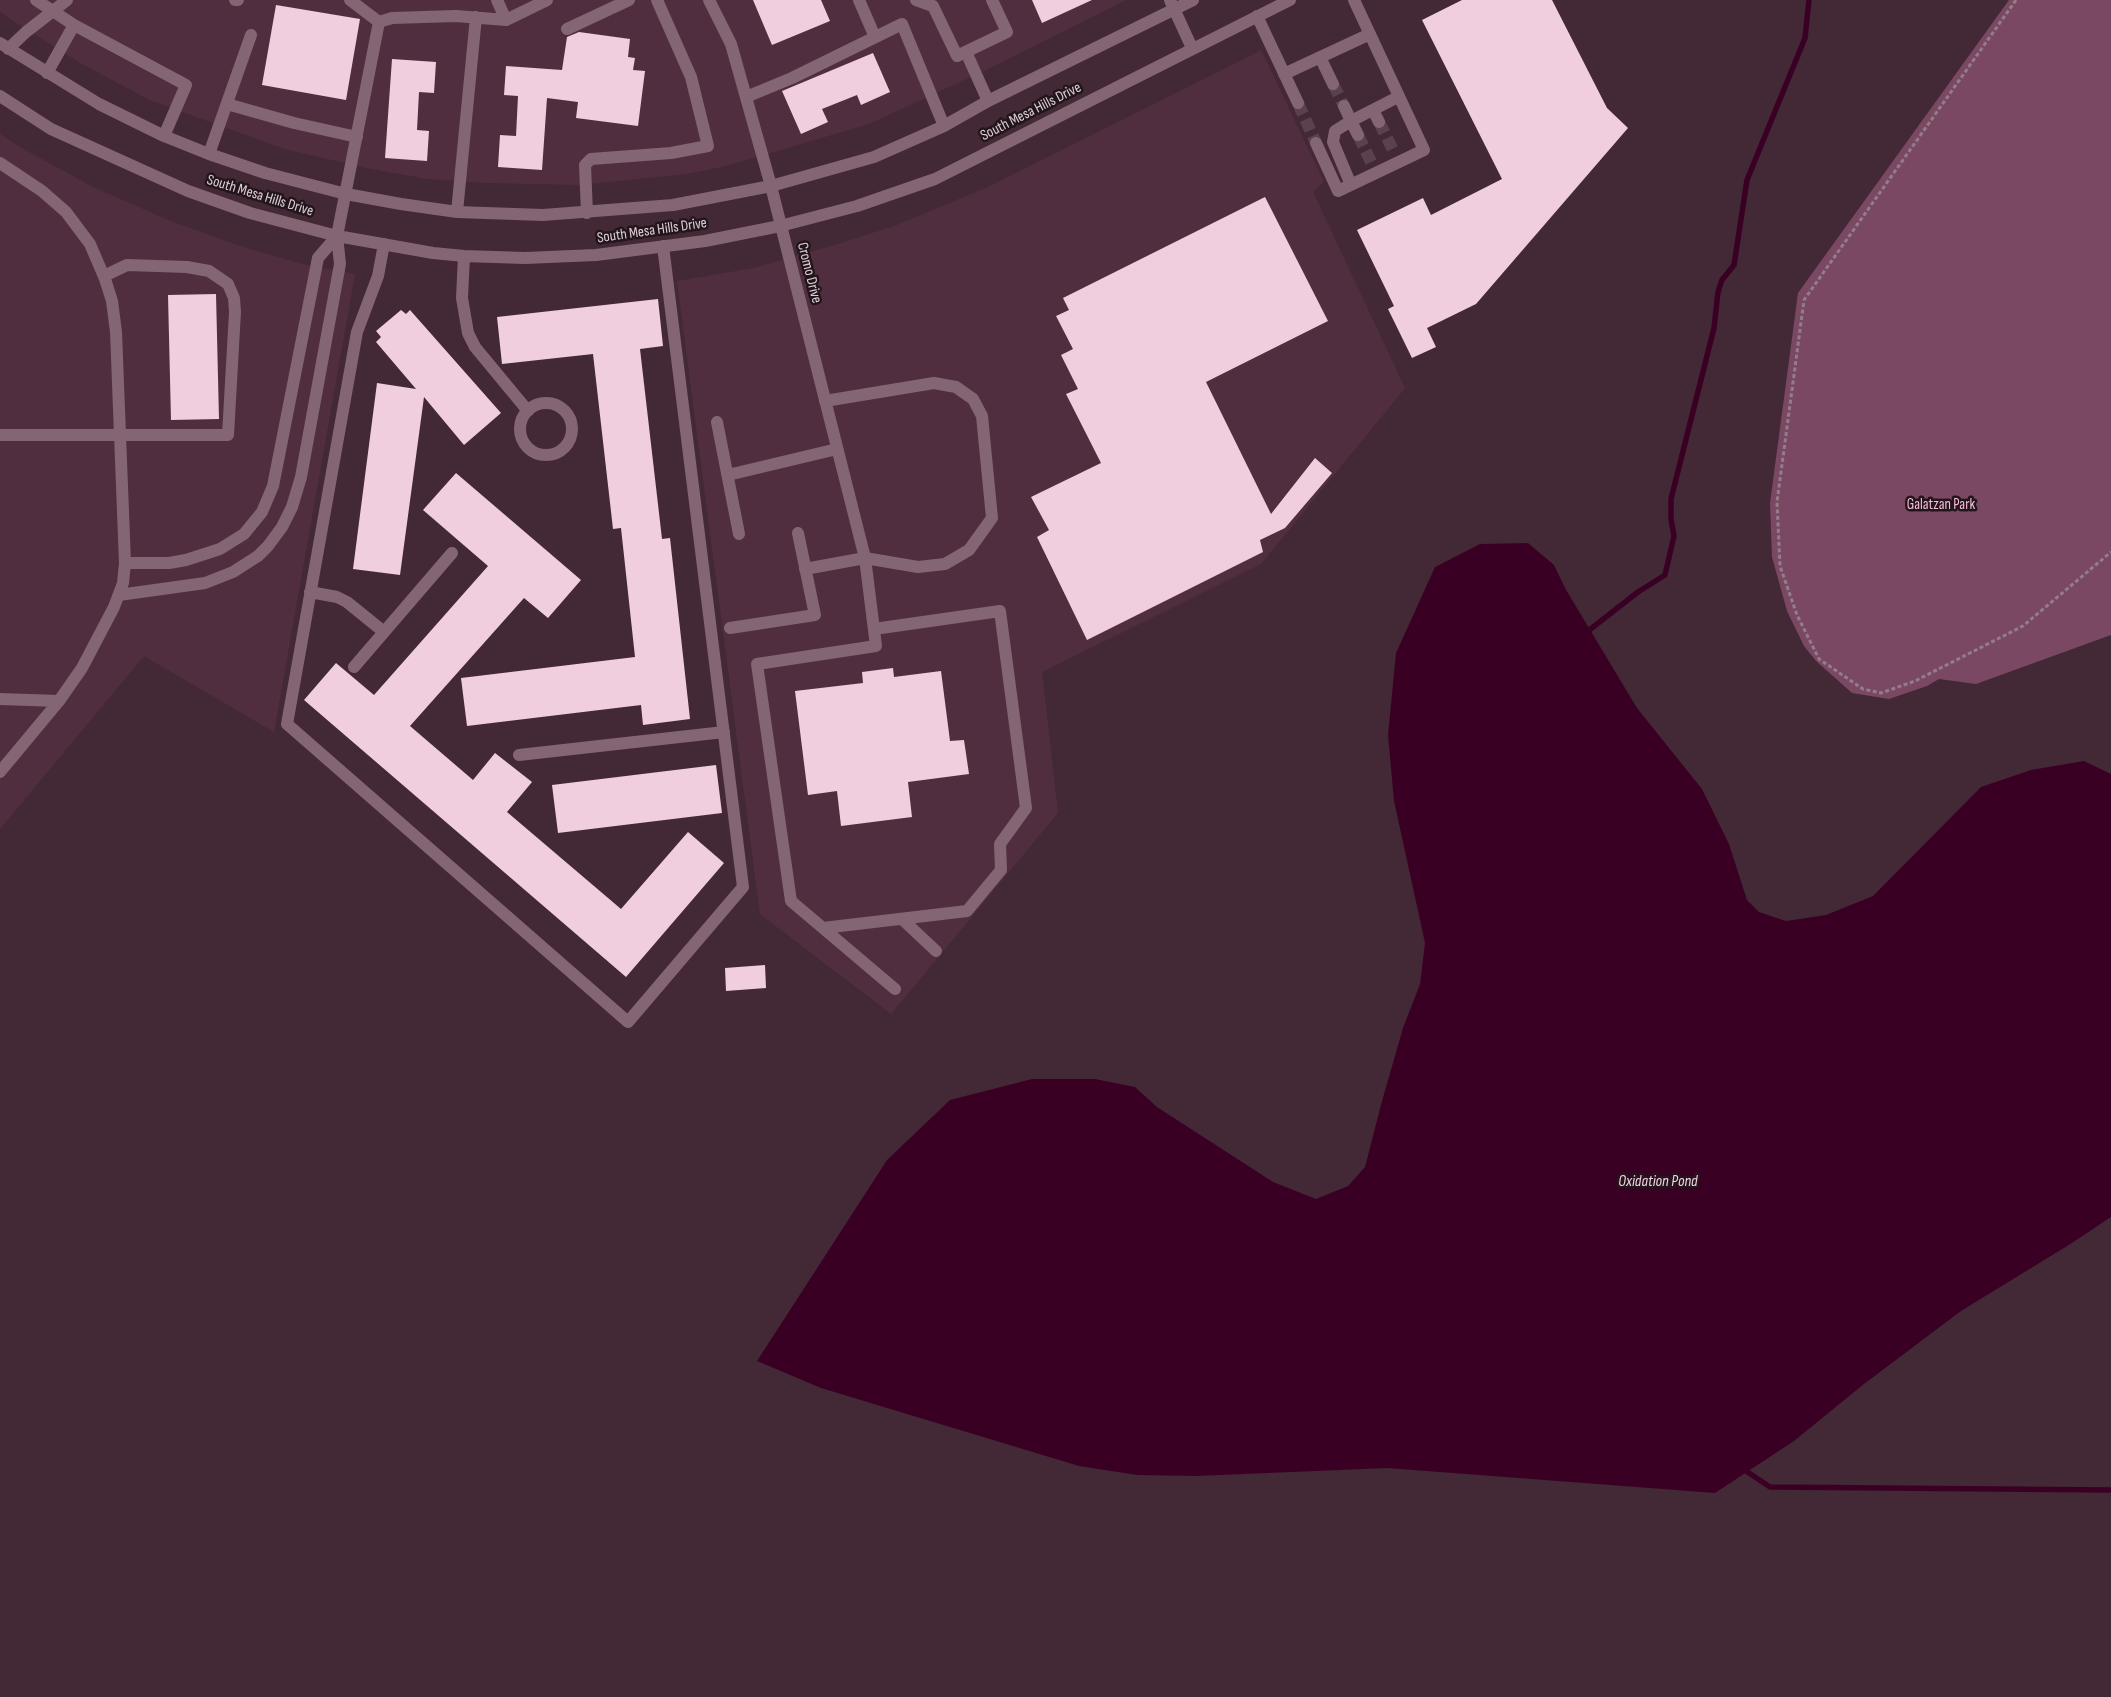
<!DOCTYPE html>
<style>
body{margin:0}
canvas{display:block;background:#432836}
</style>
<canvas width="2111" height="1697"></canvas>
<script>
const ctx = document.querySelector('canvas').getContext('2d');
ctx.lineJoin = 'round';
function paint(path, color) { ctx.fillStyle = color; ctx.fill(path, 'evenodd'); }
const shape = rows => new Path2D(rows.map(r => 'M' + r).join(''));
function strokePath(path, color, width, dash) { ctx.strokeStyle = color; ctx.lineWidth = width; ctx.lineCap = dash ? 'butt' : 'round'; ctx.setLineDash(dash || []); ctx.stroke(path); }
function drawText(font, color, halo, rows, align = 'center') {
  ctx.font = font + ' "Sofia Sans Condensed",sans-serif'; ctx.lineWidth = 5; ctx.setLineDash([]); ctx.textBaseline = 'middle'; ctx.strokeStyle = halo; ctx.fillStyle = color; for (const [text, x, y, turn = 0] of rows) {
    ctx.save(); ctx.translate(x, y); ctx.rotate((+turn || 0) * Math.PI / 180); ctx.textAlign = isNaN(turn) ? turn : align; if (halo) ctx.strokeText(text, 0, 0); ctx.fillText(text, 0, 0); ctx.restore();
  }
}
paint(shape([
 [0,0,1126,0,986,70,869,124,726,166,686,174,579,185,488,183,428,179,366,168,285,149,152,101,80,63,12,20,0,11],
 [1261,50,1324,182,1313,192,1405,388,1261,564,1042,672,1058,813,891,1014,760,914,677,281,754,268,835,245,897,225,985,188],
 [0,134,20,147,93,187,168,220,240,246,302,264,355,274,274,732,144,656,0,829]
]), '#502e40');
paint(shape([
 [2009,0,2111,0,2111,635,1976,684,1939,679,1927,686,1889,699,1852,693,1816,661,1804,646,1787,611,1772,557,1770,503,1798,293]
]), '#7b4863');
paint(shape([
 [1528,543,1554,565,1565,588,1637,708,1702,789,1729,844,1747,900,1759,912,1786,921,1826,915,1873,896,1981,787,2031,770,2084,761,2111,774,2111,1217,2072,1243,1961,1311,1864,1384,1794,1441,1715,1493,1387,1468,1197,1476,1137,1475,1079,1466,821,1388,757,1361,887,1160,950,1100,1032,1079,1095,1079,1135,1087,1157,1107,1273,1182,1316,1199,1348,1186,1365,1167,1382,1101,1403,1028,1420,984,1425,943,1394,801,1388,735,1396,653,1435,567,1480,544]
]), '#3a0024');
strokePath(shape([
 [1588,636,1588,631,1638,592,1665,575,1674,536,1671,519,1671,499,1714,328,1718,292,1722,280,1734,265,1747,180,1805,38,1809,0],
 [1743,1469,1770,1487,2111,1490]
]), '#3a0024', 5.5);
paint(shape([
 [753,0,821,0,830,21,772,45],
 [1032,0,1092,0,1042,23],
 [1462,0,1552,0,1607,108,1628,128,1476,304,1427,328,1436,347,1412,358,1388,309,1394,306,1357,230,1423,198,1431,215,1502,179,1422,20],
 [276,5,360,19,346,100,262,85],
 [579,32,630,39,628,57,635,58,633,70,645,71,638,126,576,118,578,102,547,98,542,170,498,167,500,135,516,136,518,96,504,95,506,66,562,70,567,37],
 [873,53,890,92,861,105,857,95,822,109,828,122,801,134,782,91],
 [392,59,436,62,434,93,419,92,417,130,429,131,427,161,385,158],
 [1265,197,1328,321,1206,382,1271,514,1315,458,1332,473,1285,528,1260,540,1263,552,1087,640,1037,537,1049,530,1031,497,1101,463,1066,394,1078,389,1061,355,1073,349,1056,316,1069,310,1063,298],
 [216,294,219,419,171,420,168,295],
 [658,299,663,346,640,349,662,539,670,538,690,719,643,725,641,705,467,726,461,678,635,657,621,528,613,529,593,354,502,364,497,317],
 [401,310,406,314,410,310,501,413,464,445,424,397,400,575,353,569,377,383,416,389,376,342,381,337,376,331],
 [456,473,581,580,548,618,524,598,410,726,473,780,495,753,532,782,507,812,621,909,688,832,724,863,626,977,304,700,336,663,374,695,488,566,423,510],
 [893,668,894,677,941,671,950,741,964,740,969,774,908,782,912,817,841,826,837,791,808,795,795,691,863,683,862,672],
 [716,765,722,813,558,833,552,785],
 [765,965,766,988,726,991,725,968]
]), '#f1cede');
strokePath(shape([
 [1333,84,1344,106],
 [1298,103,1316,143],
 [1379,122,1395,154],
 [1358,135,1372,164]
]), '#5b414e', 12, [12, 6]);
strokePath(shape([
 [2016,0,1804,300,1777,502,1780,566,1797,615,1819,659,1863,689,1881,693,1915,681,2023,626,2111,552]
]), '#937d88', 3, [4, 2.5]);
strokePath(shape([
 [36,0,74,25,186,85,164,136],
 [235,0,238,0],
 [350,0,379,22],
 [497,0,506,20],
 [709,0,731,44,771,186,865,558,876,646,757,664,791,901,895,989],
 [859,0,875,37],
 [916,0,933,6,957,56,1007,32,992,0],
 [1170,0,1192,48],
 [1257,16,1298,103],
 [567,29,629,0],
 [0,43,99,104,164,136,209,154,265,173,346,194,401,204,457,212,543,215,673,205,771,186,874,157,944,126,988,101,1193,0],
 [8,49,26,32,67,0],
 [966,52,988,101],
 [1320,57,1333,84],
 [47,73,74,25],
 [1284,74,1370,34],
 [0,96,51,129,188,191,250,213,337,236,433,253,464,256,525,258,596,255,705,241,780,226,857,206,935,179,1290,0],
 [746,97,792,78,902,24,944,126],
 [227,104,294,123,357,137],
 [1344,106,1351,121,1398,97],
 [1373,110,1379,122],
 [1316,143,1338,191,1424,150,1354,0],
 [209,154,251,35],
 [0,163,42,191,66,212,90,244,105,279,112,301,116,332,125,563,123,583,114,607,82,668,59,701,0,772],
 [1351,185,1333,142,1335,131,1351,121,1358,135],
 [457,212,476,17],
 [587,213,585,165,591,159,671,153,708,146,691,77,657,0],
 [384,244,378,276,357,332,287,724,628,1022,743,887,663,246],
 [464,256,462,298,468,333,475,347,528,411],
 '520 429a26 26 0 1 1 52 0a26 26 0 1 1-52 0Z',
 [717,422,739,534],
 [0,435,228,435,235,312,234,298,228,284,209,271,187,267,127,265,104,276],
 [728,475,837,449],
 [125,563,169,563,186,560,220,549,244,534,262,512,273,486,318,258,337,236],
 [805,569,865,558,918,567,945,564,969,550,992,518,982,416,973,399,956,387,934,383,825,401],
 [310,592,337,597,347,602,384,632],
 [119,595,205,583,233,572,258,556,268,546,282,527,292,507,301,477,340,264,337,236,379,22,392,18,456,16,506,20,547,0],
 [730,628,815,615,798,533],
 [354,667,452,553],
 [0,699,59,701],
 [519,755,724,732],
 [902,919,936,951],
 [823,928,967,911,1001,870,1000,844,1026,808,1000,611,874,629]
]), '#846574', 12);
drawText('15px', '#e0ced6', '#22161c', [
 ["South Mesa Hills Drive",1031,112,-27],
 ["South Mesa Hills Drive",260,196,17],
 ["South Mesa Hills Drive",652,231,-8],
 ["Cromo Drive",809,273,76]
]);
drawText('15px', '#f9bdda', '#22161c', [
 ["Galatzan Park",1941,505]
]);
drawText('italic 16px', '#f9d0e4', '#22161c', [
 ["Oxidation Pond",1658,1182]
]);
</script>
